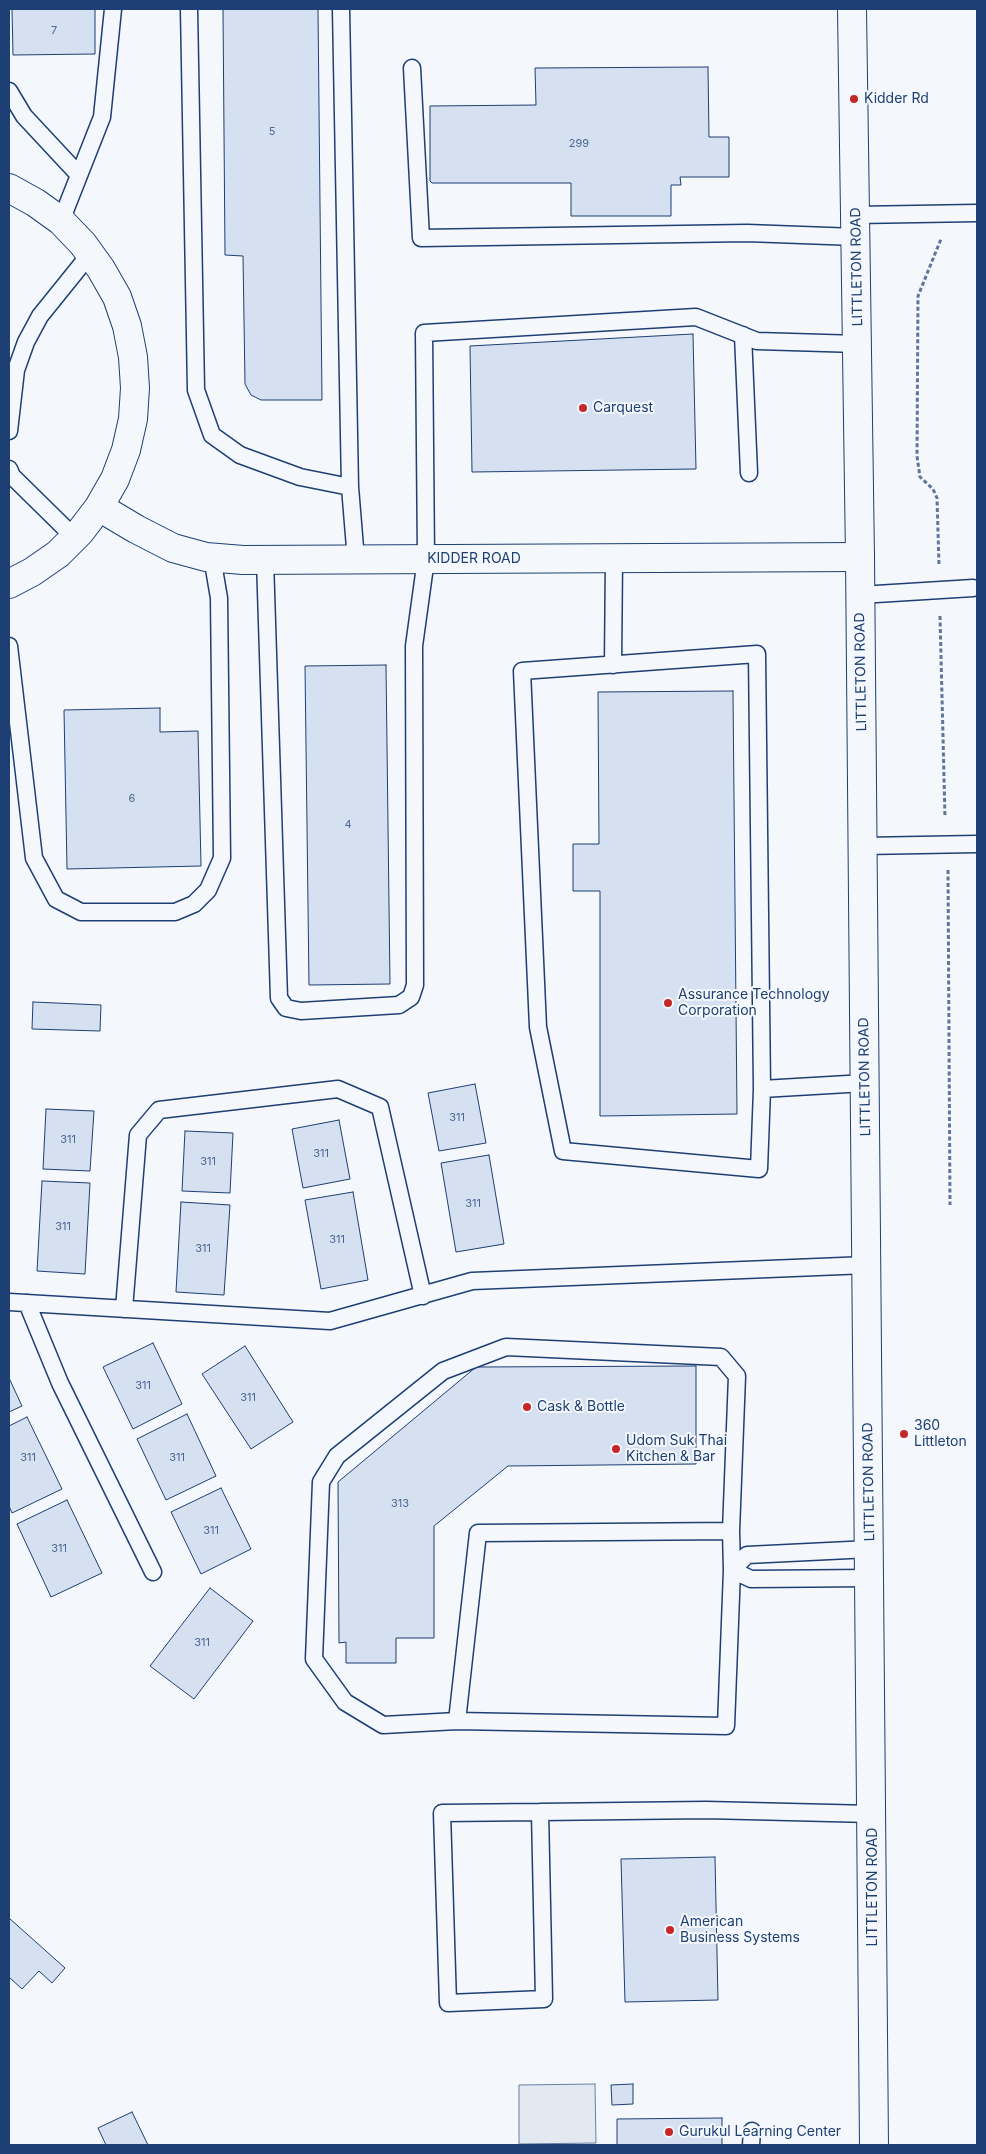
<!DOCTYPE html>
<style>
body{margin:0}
#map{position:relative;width:986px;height:2154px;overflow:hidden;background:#f4f7fb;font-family:Inter,sans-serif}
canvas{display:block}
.frame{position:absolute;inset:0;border:10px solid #1d3f73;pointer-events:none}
</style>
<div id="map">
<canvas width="986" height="2154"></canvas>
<div class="frame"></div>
</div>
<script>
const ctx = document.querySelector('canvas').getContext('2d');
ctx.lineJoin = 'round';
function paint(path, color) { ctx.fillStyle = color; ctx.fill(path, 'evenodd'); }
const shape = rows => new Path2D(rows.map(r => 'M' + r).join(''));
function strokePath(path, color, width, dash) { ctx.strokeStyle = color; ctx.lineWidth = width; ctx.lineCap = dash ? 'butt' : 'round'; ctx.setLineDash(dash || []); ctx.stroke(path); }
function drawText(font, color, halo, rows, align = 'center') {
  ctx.font = font + ' Inter,sans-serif'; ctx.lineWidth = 4; ctx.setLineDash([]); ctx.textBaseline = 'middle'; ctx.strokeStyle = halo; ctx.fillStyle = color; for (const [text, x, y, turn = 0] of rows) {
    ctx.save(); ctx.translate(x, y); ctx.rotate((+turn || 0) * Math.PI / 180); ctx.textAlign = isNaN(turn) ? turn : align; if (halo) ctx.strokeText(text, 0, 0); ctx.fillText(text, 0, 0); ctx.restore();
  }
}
const green = shape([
 [595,2084,596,2143,519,2144,519,2085,595,2084]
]);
paint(green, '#e3e9f0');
strokePath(green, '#687fa3', 1);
const building = shape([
 [12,9,95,9,95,54,13,55,12,9],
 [223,9,318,9,322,400,261,400,251,395,245,384,243,256,225,255,223,9],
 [708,67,709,137,729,137,729,177,680,177,681,185,671,185,671,216,571,216,571,183,432,183,430,181,430,106,536,105,535,68,708,67],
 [693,334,696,469,472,472,470,346,693,334],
 [386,665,390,984,309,985,305,666,386,665],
 [733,691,737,1114,600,1116,600,891,573,891,573,844,599,844,598,692,733,691],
 [160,708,160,732,198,731,201,866,67,869,64,710,160,708],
 [33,1002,101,1005,100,1031,32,1029,33,1002],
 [475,1084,486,1143,439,1151,428,1093,475,1084],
 [46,1109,94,1111,90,1171,43,1169,46,1109],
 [339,1120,350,1179,303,1188,292,1129,339,1120],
 [185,1131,233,1133,230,1193,182,1191,185,1131],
 [489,1155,504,1244,456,1252,441,1163,489,1155],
 [42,1181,90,1183,85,1274,37,1271,42,1181],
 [353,1192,368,1280,321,1289,305,1200,353,1192],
 [181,1202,230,1205,224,1295,176,1292,181,1202],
 [153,1343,182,1404,133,1429,103,1367,153,1343],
 [245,1346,293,1422,251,1449,202,1374,245,1346],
 [696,1366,696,1464,508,1466,434,1526,434,1638,396,1638,396,1663,346,1663,346,1642,339,1643,338,1482,476,1367,696,1366],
 [9,1378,22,1406,9,1412,9,1378],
 [187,1414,216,1476,166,1500,137,1439,187,1414],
 [27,1417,62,1489,12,1513,9,1506,9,1426,27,1417],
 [221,1488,251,1549,201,1574,171,1512,221,1488],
 [67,1500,102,1573,51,1597,17,1524,67,1500],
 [210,1588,253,1621,194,1699,150,1666,210,1588],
 [715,1857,718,2000,625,2002,621,1859,715,1857],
 [9,1918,65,1968,52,1983,39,1971,22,1989,9,1977,9,1918],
 [633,2084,633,2104,612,2105,611,2085,633,2084],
 [132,2112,148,2145,106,2145,98,2128,132,2112],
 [722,2118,722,2145,617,2145,617,2119,722,2118]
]);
paint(building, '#d5e0f0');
strokePath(building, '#1d3f73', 1);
const lane = shape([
 [189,9,196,390,212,435,240,455,300,477,350,487],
 [341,9,350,487,356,560],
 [412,68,421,238,747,233,856,237],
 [9,91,24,116,79,175],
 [856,215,977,213],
 [61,221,102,117,113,9],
 [743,335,749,473],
 [9,431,16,370,26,342,40,316,90,254],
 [9,469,12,476,74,537],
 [265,560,279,998,286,1008,301,1011,399,1005,411,997,415,985,414,646,426,559,424,333,696,317,757,341,858,344],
 [860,595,973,588],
 [9,646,34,858,56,899,81,912,175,912,194,904,208,890,222,858,219,598,212,557],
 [613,665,614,558],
 [863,846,977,844],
 [762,1089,759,1169,563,1151,538,1027,522,671,757,654,762,1089,865,1083],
 [9,1302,330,1321,472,1281,867,1265],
 [27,1303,60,1383,153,1572],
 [124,1309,138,1135,159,1110,338,1089,380,1107,423,1296],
 [732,1570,731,1531,478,1533,457,1721,726,1726,732,1570,747,1555,870,1549],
 [732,1570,751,1579,870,1578],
 [457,1721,383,1725,345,1702,314,1659,321,1482,337,1456,443,1371,506,1347,721,1357,737,1376,731,1531],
 [540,1812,544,1999,448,2003,442,1813,540,1812,706,1810,872,1814],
 [751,2145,752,2131]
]);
const street = shape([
 [9,188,36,203,61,221,83,244,101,269,117,297,127,326,133,357,135,388,133,419,126,450,115,479,99,507,80,532,58,554,32,572,9,584],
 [99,507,136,529,173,548,206,557,243,560,860,557]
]);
const primary = shape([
 [852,9,860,557,874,2145]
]);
strokePath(lane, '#1d3f73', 19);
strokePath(street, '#1d3f73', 30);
strokePath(primary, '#1d3f73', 30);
strokePath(shape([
 [939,564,937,498,933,489,920,477,917,456,918,296,941,239],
 [940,616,945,817],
 [948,870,950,1205]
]), '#5e769c', 3, [4, 2.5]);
strokePath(lane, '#f4f7fb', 16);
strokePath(street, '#f4f7fb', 28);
strokePath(primary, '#f4f7fb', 28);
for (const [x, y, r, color] of [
 [854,99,5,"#c62828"],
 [583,408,5,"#c62828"],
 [668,1003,5,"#c62828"],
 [527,1407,5,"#c62828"],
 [904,1434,5,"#c62828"],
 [616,1449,5,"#c62828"],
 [670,1930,5,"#c62828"],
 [669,2132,5,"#c62828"]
]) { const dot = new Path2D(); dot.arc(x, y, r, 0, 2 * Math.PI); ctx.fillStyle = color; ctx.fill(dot); strokePath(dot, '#f4f7fb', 2); }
drawText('11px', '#4b6792', null, [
 ["7",54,31],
 ["5",272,132],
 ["299",579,144],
 ["6",132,799],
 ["4",348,825],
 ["311",457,1118],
 ["311",68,1140],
 ["311",321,1154],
 ["311",208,1162],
 ["311",473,1204],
 ["311",63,1227],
 ["311",337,1240],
 ["311",203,1249],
 ["311",143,1386],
 ["311",248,1398],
 ["311",28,1458],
 ["311",177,1458],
 ["313",400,1504],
 ["311",211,1531],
 ["311",59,1549],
 ["311",202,1643]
]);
drawText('14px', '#1d3f73', '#f4f7fb', [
 ["Kidder Rd",864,99],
 ["Carquest",593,408],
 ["Assurance Technology",678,995],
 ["Corporation",678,1011],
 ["Cask & Bottle",537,1407],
 ["360",914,1426],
 ["Littleton",914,1442],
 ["Udom Suk Thai",626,1441],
 ["Kitchen & Bar",626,1457],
 ["American",680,1922],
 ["Business Systems",680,1938],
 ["Gurukul Learning Center",679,2132]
], 'left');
drawText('14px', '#1d3f73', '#f4f7fb', [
 ["LITTLETON ROAD",857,267,-91],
 ["KIDDER ROAD",474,559],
 ["LITTLETON ROAD",861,672,-91],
 ["LITTLETON ROAD",865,1077,-91],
 ["LITTLETON ROAD",869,1482,-91],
 ["LITTLETON ROAD",873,1887,-90]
]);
</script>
